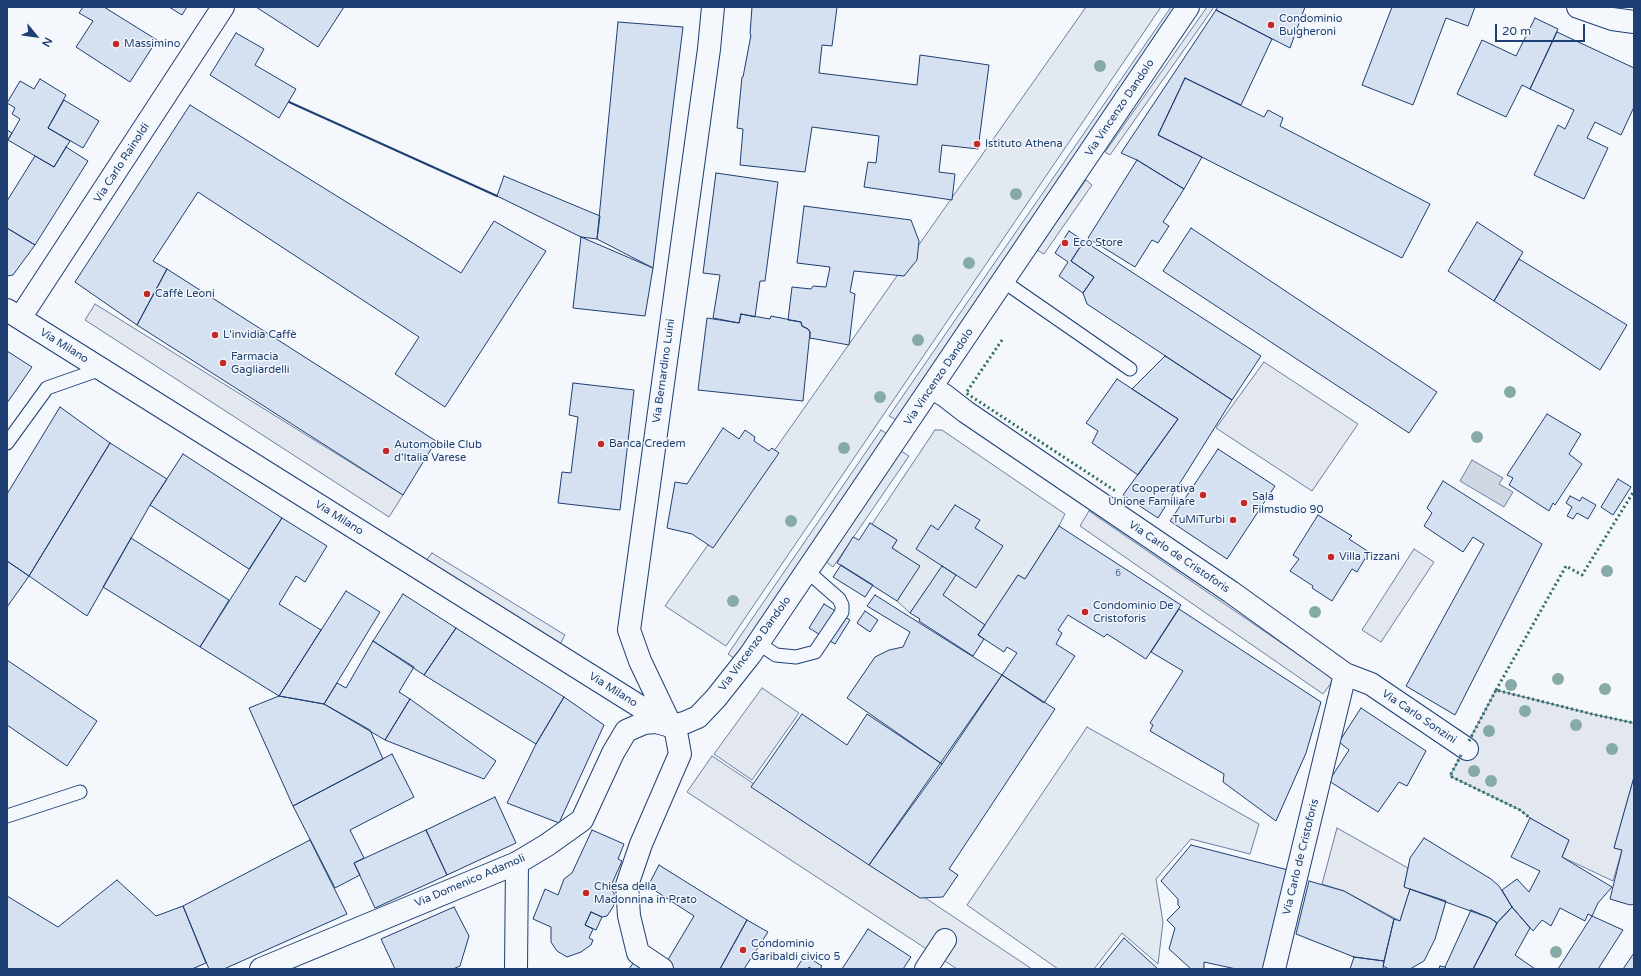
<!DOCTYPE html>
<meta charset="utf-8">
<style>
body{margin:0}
#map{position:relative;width:1641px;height:976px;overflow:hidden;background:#f4f7fb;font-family:"Varela Round",sans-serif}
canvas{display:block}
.frame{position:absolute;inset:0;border:8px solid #1d3f73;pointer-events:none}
.north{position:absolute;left:16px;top:16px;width:40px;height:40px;-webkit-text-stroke:3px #f4f7fb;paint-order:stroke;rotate:119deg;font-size:11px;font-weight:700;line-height:16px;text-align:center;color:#1d3f73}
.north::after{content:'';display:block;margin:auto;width:14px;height:18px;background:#1d3f73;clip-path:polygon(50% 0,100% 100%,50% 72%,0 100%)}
.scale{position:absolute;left:1495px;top:24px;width:90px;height:18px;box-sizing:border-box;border:2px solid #1d3f73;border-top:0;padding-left:5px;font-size:12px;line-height:14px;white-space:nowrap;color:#1d3f73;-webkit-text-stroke:3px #f4f7fb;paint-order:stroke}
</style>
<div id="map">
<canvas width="1641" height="976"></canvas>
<div class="frame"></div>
<div class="north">N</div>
<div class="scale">20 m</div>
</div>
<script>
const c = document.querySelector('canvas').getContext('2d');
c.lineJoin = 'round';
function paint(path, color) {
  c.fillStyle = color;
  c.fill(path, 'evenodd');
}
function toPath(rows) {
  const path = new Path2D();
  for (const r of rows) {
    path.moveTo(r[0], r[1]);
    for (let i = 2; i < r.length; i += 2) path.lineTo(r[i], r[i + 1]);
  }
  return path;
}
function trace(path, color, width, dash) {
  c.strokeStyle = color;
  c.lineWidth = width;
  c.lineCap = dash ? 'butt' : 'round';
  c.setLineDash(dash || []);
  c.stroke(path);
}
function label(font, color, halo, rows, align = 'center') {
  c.font = font + ' "Varela Round",sans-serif';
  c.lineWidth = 3;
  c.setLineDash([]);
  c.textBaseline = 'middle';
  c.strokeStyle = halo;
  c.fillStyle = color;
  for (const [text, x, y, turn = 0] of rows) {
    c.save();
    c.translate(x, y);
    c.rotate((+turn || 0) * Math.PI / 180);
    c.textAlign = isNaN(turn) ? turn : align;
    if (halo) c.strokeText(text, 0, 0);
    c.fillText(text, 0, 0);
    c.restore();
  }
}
const green = toPath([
 [1086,7,1161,7,726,646,665,606,1086,7],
 [935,430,942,430,1065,514,1059,526,1025,579,1018,575,985,625,928,587,910,613,897,601,919,566,892,548,897,540,872,524,935,430],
 [1087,727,1259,824,1250,854,1191,839,1156,879,1163,922,1158,964,1122,933,1094,969,1058,969,967,905,1087,727]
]);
paint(green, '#e3e9f0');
trace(green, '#687fa3', 1);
const parking = toPath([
 [1171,7,1182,7,898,421,889,416,1171,7],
 [1207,7,1214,7,1110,155,1105,152,1207,7],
 [1086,180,1092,185,1044,254,1037,250,1086,180],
 [95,304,403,495,389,517,85,320,95,304],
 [1264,362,1358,424,1312,491,1216,428,1264,362],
 [881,430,889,435,735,659,728,654,881,430],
 [901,451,909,456,833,567,825,561,901,451],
 [1089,511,1334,679,1323,694,1080,526,1089,511],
 [1414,549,1434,562,1381,642,1362,630,1414,549],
 [432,553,565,635,559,646,425,562,432,553],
 [762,688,799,713,752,780,714,754,762,688],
 [1496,690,1592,714,1634,723,1634,777,1614,848,1622,850,1613,881,1562,857,1569,840,1530,818,1520,810,1450,776,1496,690],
 [712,756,1032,969,957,969,687,792,712,756],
 [1337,828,1408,868,1404,886,1410,889,1400,921,1344,891,1322,884,1337,828]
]);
paint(parking, '#e3e8f0');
trace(parking, '#687fa3', 1);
const water = toPath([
 [1472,460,1503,478,1499,484,1513,492,1504,507,1460,481,1472,460]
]);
paint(water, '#cfd7e4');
trace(water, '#687fa3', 1);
const building = toPath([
 [83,7,104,7,157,40,130,82,76,47,93,21,79,13,83,7],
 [169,7,187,7,182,15,169,7],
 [256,7,344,7,318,47,256,7],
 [752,7,837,7,832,46,822,45,819,73,917,85,920,55,989,65,978,149,942,145,939,172,955,174,952,200,864,187,868,162,876,163,879,136,812,127,805,172,740,165,743,129,737,128,742,77,743,77,751,35,750,34,752,7],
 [1218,7,1305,7,1290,48,1216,10,1218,7],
 [1392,7,1475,7,1468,26,1446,18,1413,105,1362,85,1392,7],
 [1216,10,1272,39,1241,105,1185,78,1158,135,1202,157,1184,189,1137,160,1121,153,1216,10],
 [1535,18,1558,29,1530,89,1522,85,1506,117,1457,94,1482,40,1516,56,1535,18],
 [618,22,683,27,653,268,597,239,618,22],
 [1557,32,1634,68,1634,107,1621,135,1595,122,1587,138,1608,148,1584,199,1534,175,1558,125,1565,129,1574,110,1530,89,1557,32],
 [236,33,264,49,255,65,296,89,279,118,210,75,236,33],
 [1185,78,1264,117,1268,110,1283,118,1280,126,1430,204,1402,258,1158,135,1185,78],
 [40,79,66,95,48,128,70,141,54,167,8,140,20,119,12,114,15,108,7,103,20,81,34,89,40,79],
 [64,100,99,121,83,148,48,128,64,100],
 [190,105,461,273,494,221,546,251,445,407,395,374,419,337,198,192,153,261,167,269,137,325,75,282,190,105],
 [7,130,12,133,7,141,7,130],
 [66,147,88,161,35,245,7,228,7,201,35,156,54,167,66,147],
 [1137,160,1184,189,1163,222,1169,226,1158,243,1152,240,1135,267,1088,238,1137,160],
 [716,173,778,182,765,281,760,281,755,317,741,314,739,323,713,318,720,275,703,273,716,173],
 [504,176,600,216,597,239,581,237,497,196,504,176],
 [804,206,911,220,919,241,917,260,904,276,854,271,850,292,855,294,849,345,810,338,810,332,808,329,802,326,801,322,788,320,792,287,811,289,813,286,826,287,830,267,797,263,804,206],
 [1477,222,1523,252,1494,301,1448,271,1477,222],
 [7,228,35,245,13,275,7,276,7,228],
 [1191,228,1437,392,1409,433,1163,271,1191,228],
 [1069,231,1084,241,1071,261,1094,277,1083,293,1059,276,1068,262,1055,253,1069,231],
 [581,237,653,268,645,316,573,308,581,237],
 [1084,241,1261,356,1232,400,1087,304,1083,293,1094,277,1071,261,1084,241],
 [1519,259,1627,325,1600,370,1494,301,1519,259],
 [167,269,436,441,403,495,137,325,167,269],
 [741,314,770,319,771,316,801,322,802,326,808,329,810,332,803,401,698,390,707,318,739,323,741,314],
 [7,351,32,367,7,403,7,351],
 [1165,356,1232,400,1158,518,1123,495,1178,419,1132,389,1165,356],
 [1117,379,1178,419,1138,475,1092,443,1098,431,1086,423,1117,379],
 [573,383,634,390,620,510,558,503,562,472,571,473,578,417,569,415,573,383],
 [60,407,110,443,29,576,7,561,7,494,60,407],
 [1547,414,1581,434,1569,454,1582,464,1555,505,1553,503,1549,511,1509,485,1513,478,1507,475,1547,414],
 [723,428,739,439,745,430,755,437,754,441,769,451,772,448,779,453,713,548,692,534,667,528,675,482,687,484,723,428],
 [110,443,167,479,150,505,87,616,29,576,110,443],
 [1218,449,1275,486,1227,559,1170,521,1218,449],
 [183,454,282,518,249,569,150,505,183,454],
 [1618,479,1631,487,1613,515,1601,507,1618,479],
 [1443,481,1542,544,1455,715,1406,686,1484,544,1473,537,1463,552,1424,526,1432,513,1427,508,1443,481],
 [1570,496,1580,501,1582,497,1596,505,1588,519,1577,513,1573,519,1567,516,1572,507,1566,503,1570,496],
 [955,505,980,520,975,528,1003,546,976,588,916,549,931,525,938,530,955,505],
 [1318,515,1352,536,1349,539,1369,552,1357,572,1352,569,1332,601,1312,588,1313,586,1290,571,1299,559,1293,555,1318,515],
 [282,518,327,546,305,582,296,576,279,604,321,630,279,696,200,647,282,518],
 [870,523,897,540,892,548,920,566,897,601,837,563,853,537,859,540,870,523],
 [1059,526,1181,605,1146,659,1107,634,1104,637,1068,615,1058,630,1062,633,1056,644,1075,656,1044,703,1002,675,1017,653,1007,647,1004,652,978,635,1018,575,1025,579,1059,526],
 [131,538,229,600,200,647,103,587,131,538],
 [7,561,29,576,7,607,7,561],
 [841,565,873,585,865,597,833,577,841,565],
 [942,566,956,575,943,595,985,625,978,635,984,639,973,656,919,621,920,619,910,613,942,566],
 [346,591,380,612,324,704,279,696,346,591],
 [403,594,456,628,424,675,373,641,403,594],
 [875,595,1002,675,942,764,847,698,875,657,889,650,903,647,910,632,867,606,875,595],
 [824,604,850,620,835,644,809,628,824,604],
 [1179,609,1321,702,1306,753,1276,821,1223,782,1224,774,1150,731,1153,725,1150,723,1183,671,1151,652,1179,609],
 [865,611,878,620,870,632,857,623,865,611],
 [456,628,564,697,536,744,424,675,456,628],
 [373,641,414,667,399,692,410,699,385,740,324,704,337,683,346,688,373,641],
 [7,660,97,721,67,766,7,725,7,660],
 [1002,675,1055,709,949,869,958,875,943,897,920,898,869,865,1002,675],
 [279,696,324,704,370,730,383,759,293,806,249,708,279,696],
 [564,697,604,725,559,823,507,803,536,744,564,697],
 [410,699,496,761,484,779,385,740,410,699],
 [1361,708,1426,751,1407,786,1399,782,1378,812,1329,781,1349,750,1339,742,1361,708],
 [802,714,847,745,867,714,942,764,869,865,751,787,802,714],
 [392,754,414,797,350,830,364,858,354,863,360,875,335,888,293,806,392,754],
 [1634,777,1634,904,1630,905,1610,899,1622,850,1614,848,1634,777],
 [495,797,516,843,447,875,426,830,495,797],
 [1530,818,1569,840,1562,857,1612,887,1598,903,1592,916,1588,914,1585,921,1560,908,1551,926,1542,920,1533,931,1512,907,1502,890,1517,879,1529,892,1540,871,1511,857,1530,818],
 [426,830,447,875,375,908,354,863,426,830],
 [592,830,624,844,618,859,622,861,610,888,614,893,615,901,613,907,607,916,602,917,591,912,585,925,593,929,589,938,593,940,591,945,581,952,567,957,557,951,551,942,551,927,533,919,545,889,558,895,564,879,572,873,592,830],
 [1424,838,1491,879,1499,886,1512,907,1497,923,1490,918,1404,887,1410,858,1424,838],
 [310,840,347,914,224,969,209,969,183,906,310,840],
 [1191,845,1288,870,1267,969,1236,969,1204,962,1204,969,1191,969,1169,949,1175,928,1167,920,1180,907,1178,905,1178,899,1161,881,1191,845],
 [659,865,747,920,720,969,674,969,666,963,694,916,648,886,659,865],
 [117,880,156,916,183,906,206,963,192,969,7,969,7,896,58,927,117,880],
 [1309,881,1344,891,1394,919,1384,961,1354,957,1296,934,1309,881],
 [1410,889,1446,901,1435,939,1424,961,1410,969,1389,969,1383,966,1394,919,1400,921,1410,889],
 [454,907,469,936,460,966,453,969,395,969,381,939,454,907],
 [1512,907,1530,928,1515,955,1535,969,1473,969,1497,923,1512,907],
 [1471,910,1490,918,1497,923,1473,969,1447,969,1445,967,1471,910],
 [591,912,602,917,596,930,585,925,591,912],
 [1592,916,1623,930,1598,969,1558,969,1592,916],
 [747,920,768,932,744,969,720,969,747,920],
 [868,929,911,957,903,969,842,969,868,929],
 [1124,938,1158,969,1099,969,1124,938],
 [1634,953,1634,969,1623,969,1634,953],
 [805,955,822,966,820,969,812,969,809,967,808,969,796,969,805,955],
 [1354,957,1384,961,1383,969,1350,969,1354,957],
 [634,962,643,969,629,969,634,962],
 [1440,966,1445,967,1447,969,1439,969,1440,966]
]);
paint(building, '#d5e0f0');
trace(building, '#1d3f73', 1);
const service = toPath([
 [1003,281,1130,369],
 [7,443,47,388,101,369],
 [758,643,776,655,796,657,815,652,842,612,842,605,839,599,807,571],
 [7,816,80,792]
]);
const minor = toPath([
 [1578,7,1612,19,1634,22],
 [7,310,671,726],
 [20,318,223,7],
 [931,388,944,395,966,412,1231,592,1345,674,1371,684,1467,749],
 [516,969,517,863],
 [662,969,638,953,629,916,627,885,641,844,680,754,676,732,671,726,640,661,629,630,709,49,713,7],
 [926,969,945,940],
 [1274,969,1345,674]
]);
const tertiary = toPath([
 [261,969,517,863,547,845,582,820,613,753,626,731,644,723,656,722,671,726,684,723,698,717,716,698,750,655,1188,7]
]);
trace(service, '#1d3f73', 15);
trace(minor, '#1d3f73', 24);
trace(tertiary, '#1d3f73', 24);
trace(service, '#f4f7fb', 13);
trace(minor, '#f4f7fb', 22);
trace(tertiary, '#f4f7fb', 22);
trace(toPath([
 [1002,340,966,393,1117,492],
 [1496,690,1566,566,1582,575,1634,491],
 [1469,741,1496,690,1592,714,1634,723],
 [1461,755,1450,776,1520,810,1530,818]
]), '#2c6c60', 3, [2, 3]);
trace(toPath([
 [289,102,497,196]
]), '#1d3f73', 2);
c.fillStyle = '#86aba6';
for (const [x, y] of [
 [1100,66],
 [1016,194],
 [969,263],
 [918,340],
 [1510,392],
 [880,397],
 [1477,437],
 [844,448],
 [791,521],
 [1607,571],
 [733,601],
 [1315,612],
 [1558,679],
 [1511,685],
 [1605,689],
 [1525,711],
 [1576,725],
 [1489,731],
 [1612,749],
 [1474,771],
 [1491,781],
 [1556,952]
]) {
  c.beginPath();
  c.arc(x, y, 6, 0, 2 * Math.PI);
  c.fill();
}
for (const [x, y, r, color] of [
 [1271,25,4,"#c62828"],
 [116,44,4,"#c62828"],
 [977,144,4,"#c62828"],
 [1065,243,4,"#c62828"],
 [147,294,4,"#c62828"],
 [215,335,4,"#c62828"],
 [223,363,4,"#c62828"],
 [601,444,4,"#c62828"],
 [386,451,4,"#c62828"],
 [1203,495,4,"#c62828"],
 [1244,503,4,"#c62828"],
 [1233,520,4,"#c62828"],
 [1331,557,4,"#c62828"],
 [1085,612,4,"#c62828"],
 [586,893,4,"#c62828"],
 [743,950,4,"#c62828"]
]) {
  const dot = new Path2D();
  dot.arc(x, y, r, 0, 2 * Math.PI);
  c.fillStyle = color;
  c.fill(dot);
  trace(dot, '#f4f7fb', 1.5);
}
label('9px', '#4b6792', null, [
 ["6",1118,574]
]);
label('11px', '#1d3f73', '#f4f7fb', [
 ["Condominio",1279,19],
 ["Bulgheroni",1279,32],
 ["Massimino",124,44],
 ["Istituto Athena",985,144],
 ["Eco Store",1073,243],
 ["Caffè Leoni",155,294],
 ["L'invidia Caffè",223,335],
 ["Farmacia",231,357],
 ["Gagliardelli",231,370],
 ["Banca Credem",609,444],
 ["Automobile Club",394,445],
 ["d'Italia Varese",394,458],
 ["Cooperativa",1195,489,"right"],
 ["Unione Familiare",1195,502,"right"],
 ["Sala",1252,497],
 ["Filmstudio 90",1252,510],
 ["TuMiTurbi",1225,520,"right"],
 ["Villa Tizzani",1339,557],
 ["Condominio De",1093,606],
 ["Cristoforis",1093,619],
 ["Chiesa della",594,887],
 ["Madonnina in Prato",594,900],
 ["Condominio",751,944],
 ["Garibaldi civico 5",751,957]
], 'left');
label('11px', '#1d3f73', '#f4f7fb', [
 ["Via Vincenzo Dandolo",1120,108,-56],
 ["Via Carlo Rainoldi",122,163,-57],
 ["Via Milano",64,346,32],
 ["Via Bernardino Luini",664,371,-82],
 ["Via Vincenzo Dandolo",939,377,-56],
 ["Via Milano",339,518,32],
 ["Via Carlo de Cristoforis",1179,557,34],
 ["Via Vincenzo Dandolo",755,644,-54],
 ["Via Milano",613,690,32],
 ["Via Carlo Sonzini",1419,717,34],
 ["Via Carlo de Cristoforis",1301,857,-76],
 ["Via Domenico Adamoli",470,881,-23]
]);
</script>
